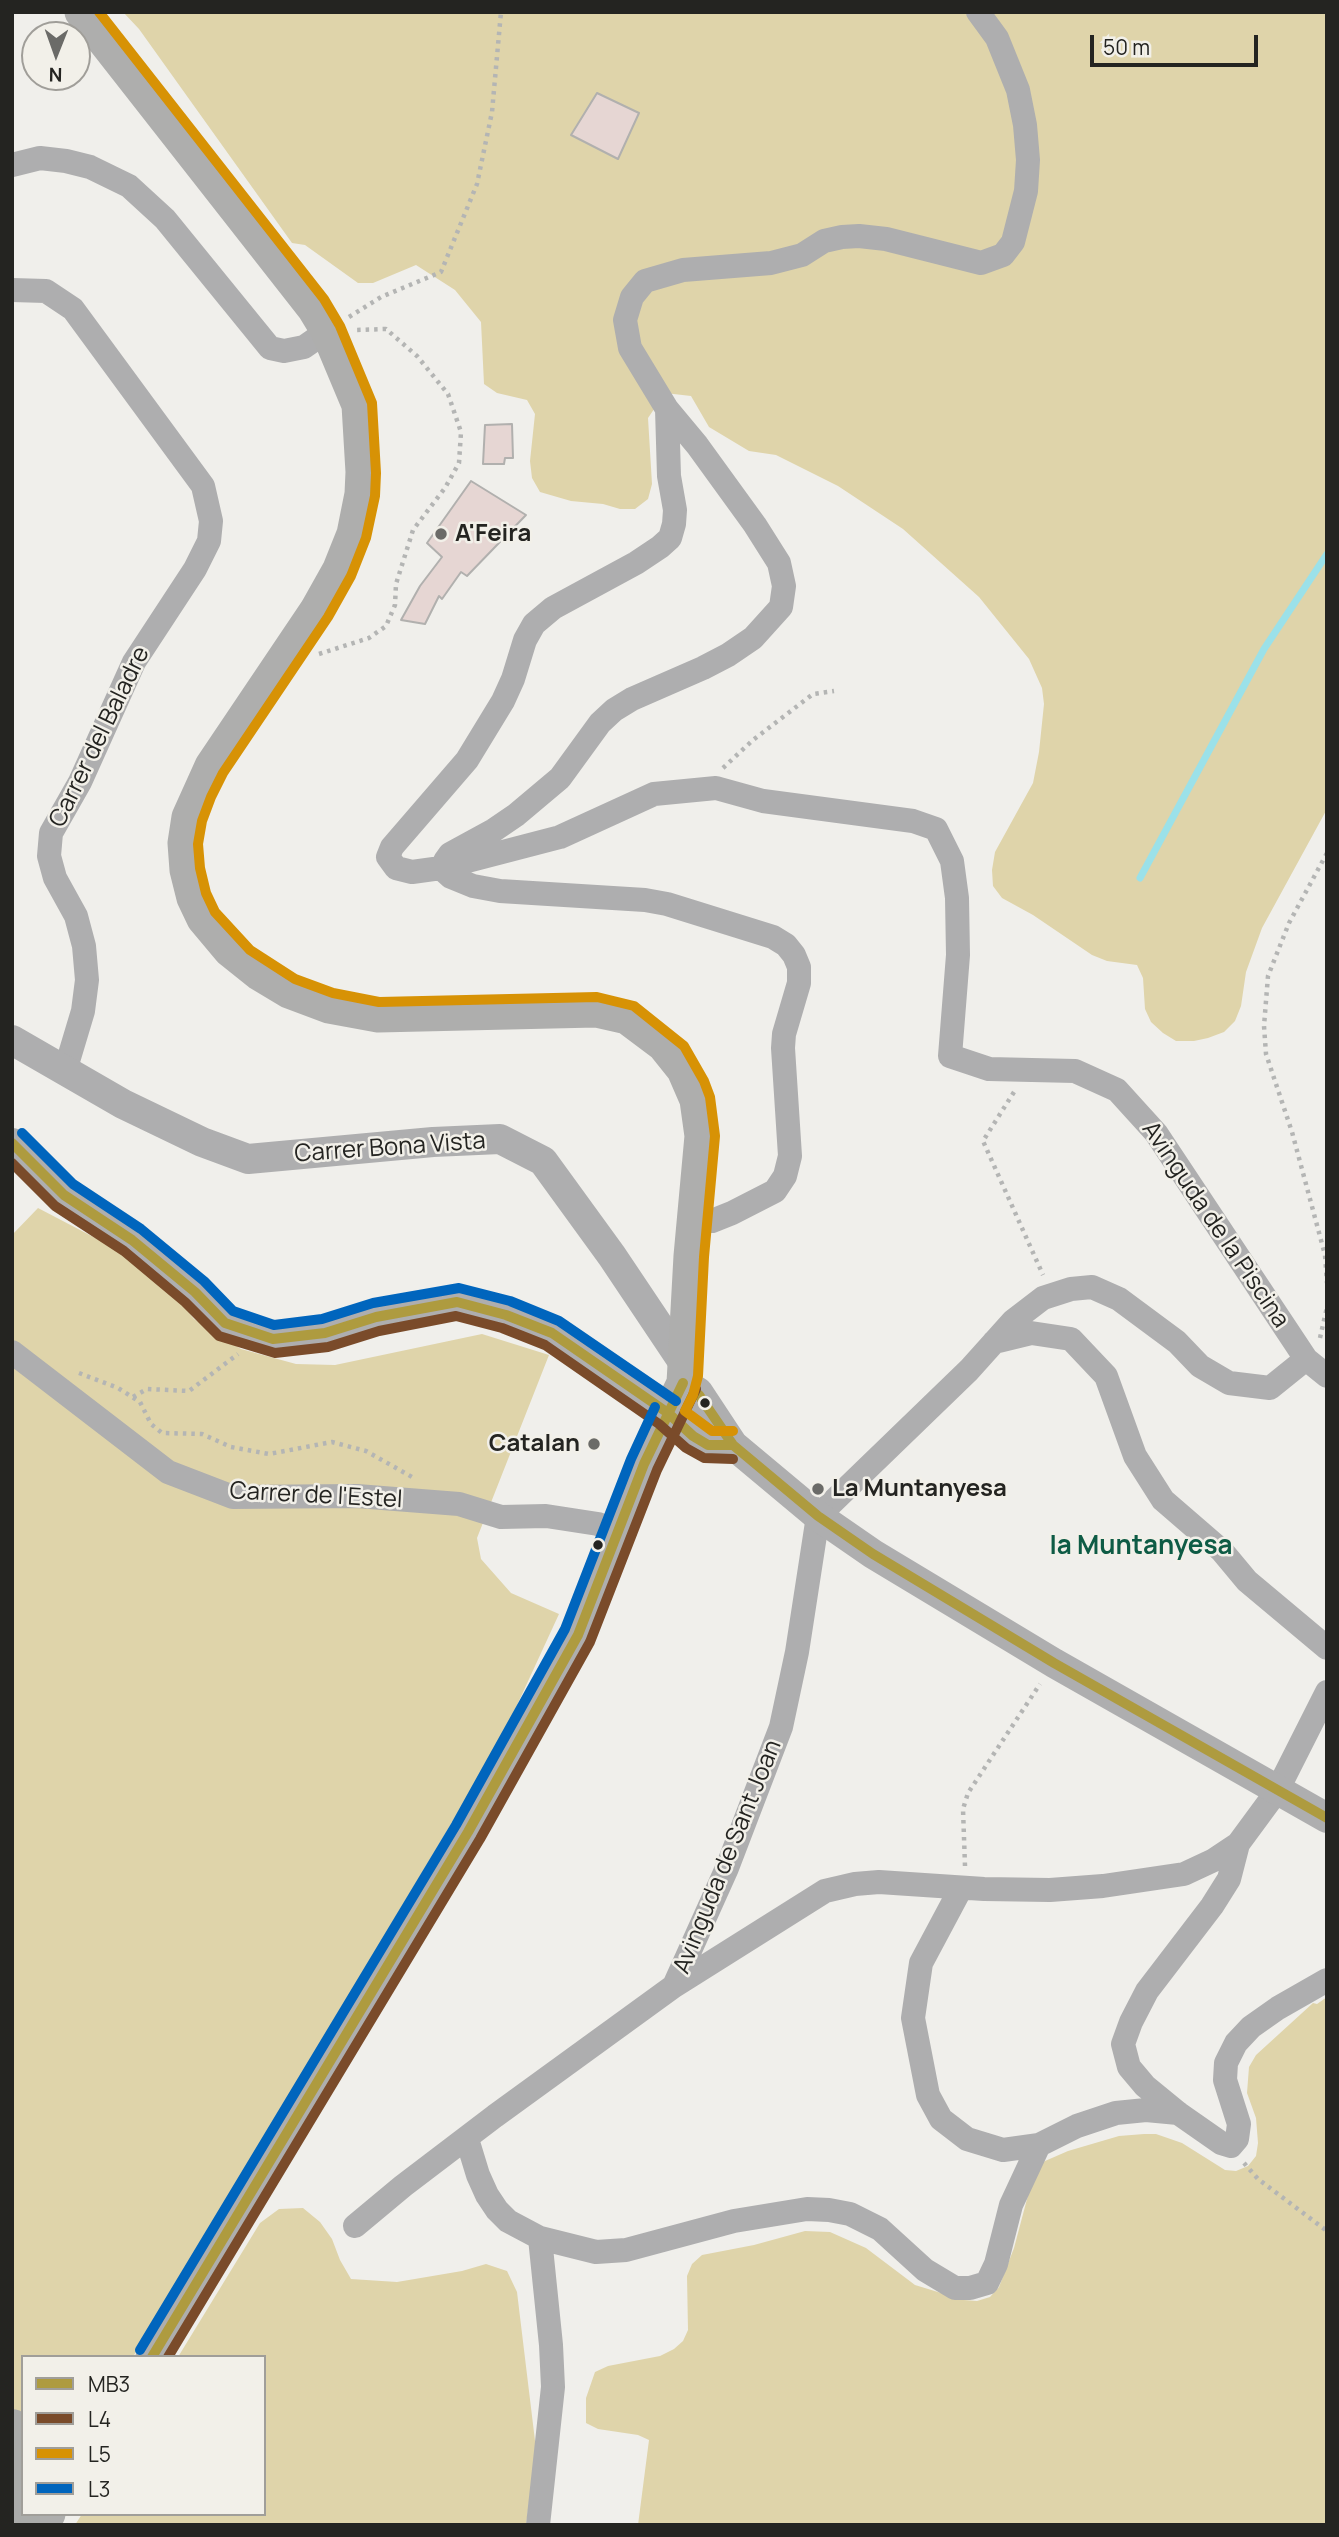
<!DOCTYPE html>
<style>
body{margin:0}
#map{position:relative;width:1339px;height:2537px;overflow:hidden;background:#f0efeb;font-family:Manrope,sans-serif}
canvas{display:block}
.frame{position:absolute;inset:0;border:14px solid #242421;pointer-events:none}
.legend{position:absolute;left:21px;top:2355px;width:245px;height:161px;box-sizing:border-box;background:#f2f0e9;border:2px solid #a09e99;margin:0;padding:9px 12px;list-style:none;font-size:21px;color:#242421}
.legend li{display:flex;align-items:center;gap:14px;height:35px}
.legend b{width:35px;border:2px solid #a09e99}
.north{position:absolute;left:21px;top:21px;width:70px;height:70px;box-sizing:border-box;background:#f2f0e9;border:2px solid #a09e99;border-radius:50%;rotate:181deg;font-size:19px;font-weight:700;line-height:28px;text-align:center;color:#242421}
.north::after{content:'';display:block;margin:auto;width:24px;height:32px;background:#6b6b68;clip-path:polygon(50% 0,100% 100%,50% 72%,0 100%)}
.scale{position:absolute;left:1090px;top:35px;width:168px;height:32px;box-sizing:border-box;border:4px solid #242421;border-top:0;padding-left:9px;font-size:21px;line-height:24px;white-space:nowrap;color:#242421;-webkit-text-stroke:5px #f2f0e9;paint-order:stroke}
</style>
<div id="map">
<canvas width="1339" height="2537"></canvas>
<div class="frame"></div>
<ul class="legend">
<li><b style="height:9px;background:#ae9b3f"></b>MB3</li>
<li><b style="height:9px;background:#7a4b2a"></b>L4</li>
<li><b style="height:9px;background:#d79205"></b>L5</li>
<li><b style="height:9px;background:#0065bd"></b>L3</li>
</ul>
<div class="north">N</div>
<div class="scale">50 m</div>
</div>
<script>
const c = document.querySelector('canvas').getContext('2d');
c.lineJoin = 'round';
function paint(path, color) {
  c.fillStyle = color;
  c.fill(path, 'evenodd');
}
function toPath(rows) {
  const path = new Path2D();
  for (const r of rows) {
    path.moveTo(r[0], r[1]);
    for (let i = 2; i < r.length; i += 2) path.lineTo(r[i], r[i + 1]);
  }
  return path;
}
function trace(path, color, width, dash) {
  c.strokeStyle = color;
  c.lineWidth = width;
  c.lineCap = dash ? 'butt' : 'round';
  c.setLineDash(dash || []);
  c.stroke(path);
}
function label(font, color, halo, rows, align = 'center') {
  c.font = font + ' Manrope,sans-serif';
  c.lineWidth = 5;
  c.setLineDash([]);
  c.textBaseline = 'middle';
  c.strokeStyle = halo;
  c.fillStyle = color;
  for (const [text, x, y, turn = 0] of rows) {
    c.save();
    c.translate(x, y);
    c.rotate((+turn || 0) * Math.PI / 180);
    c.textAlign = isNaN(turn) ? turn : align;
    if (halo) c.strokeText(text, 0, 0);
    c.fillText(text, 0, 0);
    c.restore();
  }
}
paint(toPath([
 [123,12,1327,12,1327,809,1262,928,1246,972,1241,1006,1235,1021,1224,1032,1208,1038,1194,1041,1176,1041,1163,1033,1151,1022,1145,1009,1143,978,1137,965,1107,961,1092,955,1033,915,1002,898,993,886,992,870,995,852,1033,783,1039,752,1044,704,1042,688,1029,659,979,597,903,529,838,486,776,455,749,451,709,427,691,396,665,393,648,418,652,484,648,499,635,509,620,509,603,504,571,501,540,492,532,478,530,461,535,414,527,400,497,393,484,384,481,322,455,290,416,265,373,283,358,283,305,245,292,243,139,29],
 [38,1208,124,1253,163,1280,194,1319,241,1349,296,1364,335,1365,482,1334,549,1355,477,1538,481,1559,511,1593,559,1614,500,1742,133,2357,23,2357,23,2514,12,2524,12,1235],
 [1327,1997,1327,2525,638,2525,649,2440,638,2435,598,2429,586,2423,586,2398,595,2372,608,2366,660,2356,674,2349,683,2341,688,2330,687,2276,692,2264,702,2255,754,2245,805,2231,830,2232,866,2248,915,2285,964,2300,977,2301,990,2297,999,2287,1014,2248,1035,2169,1045,2161,1068,2151,1119,2136,1144,2134,1156,2134,1182,2143,1225,2170,1236,2171,1248,2166,1256,2156,1258,2143,1256,2118,1247,2093,1249,2067,1256,2055,1313,2003,1317,2004],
 [303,2208,320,2222,332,2239,340,2260,351,2279,397,2282,462,2271,486,2264,507,2271,517,2292,536,2449,526,2525,75,2525,82,2514,264,2514,264,2357,178,2357,260,2223,279,2209]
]), '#dfd4aa');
trace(toPath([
 [1140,878,1264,649,1327,554]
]), '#9be1e9', 7);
const building = toPath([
 [597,93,639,113,618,159,571,135,597,93],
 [512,424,513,458,505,458,504,464,483,464,485,425,512,424],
 [471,481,526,515,467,576,461,572,442,599,439,596,425,624,401,620,420,586,442,557,427,543,471,481]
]);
paint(building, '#e6d6d3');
trace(building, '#b1b0ae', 2);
trace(toPath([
 [349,317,381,297,441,272,477,184,492,112,501,12],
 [319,654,369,638,386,626,395,605,396,584,413,530,445,488,459,463,461,432,448,394,417,356,386,329,356,330],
 [723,768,753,740,813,694,834,691],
 [1327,853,1289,923,1268,976,1264,1026,1266,1054,1292,1132,1325,1255,1327,1283],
 [1014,1092,983,1141,1043,1275],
 [1320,1338,1327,1307],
 [79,1373,118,1388,140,1402,151,1424,162,1433,202,1434,231,1447,269,1454,332,1442,366,1451,412,1477],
 [133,1397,147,1389,189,1391,238,1354],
 [965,1866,963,1809,968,1793,1040,1684],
 [1244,2163,1258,2179,1327,2231]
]), '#b4b5b4', 4.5, [3.5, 5]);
trace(toPath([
 [12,165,40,158,66,161,90,167,129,186,165,219,270,348,284,351,304,347,327,331],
 [12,290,46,291,73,309,203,486,211,521,209,541,195,569,134,662,80,782,51,833,49,856,55,878,76,916,84,946,87,980,83,1011,65,1071],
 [667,409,669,476,675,510,674,524,670,538,660,547,636,563,553,608,534,624,525,640,513,679,503,701,467,760,392,847,388,857,396,868,412,872,441,868,560,837,654,794,716,788,763,801,913,821,936,829,952,861,957,898,958,955,950,1056,989,1069,1075,1071,1117,1090,1156,1133,1306,1359,1327,1376],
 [445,861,450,854,494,830,516,815,560,778,600,723,614,710,632,699,703,668,728,655,753,638,781,607,784,586,779,563,755,525,697,445,667,409,630,348,625,320,632,297,645,281,683,270,771,263,802,255,824,241,842,237,859,236,886,239,981,263,1003,255,1013,242,1026,191,1028,160,1025,125,1018,90,997,38,978,12],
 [441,868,451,877,473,886,500,891,645,900,667,904,773,937,786,945,794,955,799,967,799,983,784,1034,783,1048,790,1156,785,1176,775,1191,732,1213,712,1221,695,1220],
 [994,1342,1031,1333,1071,1339,1106,1376,1135,1456,1163,1500,1222,1551,1247,1581,1327,1648],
 [12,1352,168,1472,233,1497,357,1496,459,1504,501,1517,546,1516,598,1524,618,1533],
 [1327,1692,1277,1791,1238,1844,1229,1879,1212,1906,1147,1991,1131,2022,1123,2044,1129,2067,1145,2086,1178,2113,1221,2143,1231,2146,1237,2139,1239,2124,1225,2080,1226,2063,1236,2043,1251,2027,1278,2008,1327,1980],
 [961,1888,921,1963,913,2018,928,2095,941,2119,967,2139,1003,2150,1039,2145,1077,2126,1116,2113,1146,2110,1178,2113],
 [674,1986,727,1868,781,1727,797,1652,818,1516,969,1370,1013,1321,1043,1298,1071,1289,1092,1287,1119,1299,1177,1342,1200,1366,1229,1383,1270,1388,1306,1359],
 [467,2139,478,2175,487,2195,497,2210,508,2221,540,2238,596,2252,626,2250,734,2221,807,2209,829,2210,850,2214,880,2229,925,2270,955,2288,970,2288,987,2283,996,2264,1011,2205,1039,2145],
 [355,2226,403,2186,495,2116,674,1986,825,1891,855,1884,879,1882,984,1889,1050,1890,1103,1886,1184,1874,1214,1860,1238,1844],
 [538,2525,553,2387,551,2345,540,2238]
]), '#aeaeaf', 24);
trace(toPath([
 [12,1040,123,1104,202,1142,248,1159,433,1142,500,1139,543,1161,612,1256,685,1365],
 [12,1143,64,1195,132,1240,195,1292,225,1323,273,1339,325,1333,376,1317,457,1302,506,1315,552,1333,668,1413,693,1436,708,1445,733,1445],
 [683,1383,698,1392,733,1445,818,1516,873,1554,1054,1663,1327,1818]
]), '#aeaeaf', 30);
trace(toPath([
 [81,12,313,308,327,331,358,405,362,472,361,494,353,534,339,569,316,610,211,766,188,817,184,843,186,870,193,898,203,919,229,950,259,974,289,992,329,1007,378,1016,596,1011,627,1018,663,1045,683,1070,696,1100,701,1136,690,1256,683,1383,644,1464,578,1635,468,1832,152,2357],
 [40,2525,49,2514]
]), '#aeaead', 33);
trace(toPath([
 [12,2428,19,2465,21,2525]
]), '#abacaa', 38);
trace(toPath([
 [12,1143,64,1195,132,1240,195,1292,225,1323,273,1339,325,1333,376,1317,457,1302,506,1315,552,1333,668,1413,693,1436,708,1445,733,1445],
 [699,1395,733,1445,818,1516,873,1554,1054,1663,1327,1818],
 [152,2357,468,1832,578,1635,644,1464,683,1383]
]), '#ae9b3f', 10);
trace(toPath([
 [12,1163,55,1206,124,1251,185,1302,219,1336,275,1353,328,1347,379,1331,456,1316,502,1328,545,1345,659,1424,686,1448,704,1458,733,1459],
 [168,2357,480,1839,590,1642,657,1470,696,1389]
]), '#7a4b2a', 10);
trace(toPath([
 [99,12,324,299,340,326,372,403,376,473,375,496,366,538,351,576,328,617,223,773,211,797,202,821,198,844,200,868,206,893,215,912,250,950,295,979,333,993,379,1002,597,997,634,1006,684,1046,704,1081,710,1097,715,1136,704,1257,698,1376,693,1395,685,1411,712,1431,733,1431]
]), '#d79205', 10);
trace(toPath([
 [22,1133,73,1184,141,1229,204,1281,233,1311,274,1325,322,1319,373,1303,459,1288,510,1301,559,1321,676,1401],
 [140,2350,456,1825,565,1629,631,1459,655,1407]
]), '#0065bd', 10);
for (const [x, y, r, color] of [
 [441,534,7,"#6b6b68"],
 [705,1403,6,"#242421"],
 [594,1444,7,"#6b6b68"],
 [818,1489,7,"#6b6b68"],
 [598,1545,6,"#242421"]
]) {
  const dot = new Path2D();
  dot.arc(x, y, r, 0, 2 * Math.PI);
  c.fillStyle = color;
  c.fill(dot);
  trace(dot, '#f2f0e9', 2.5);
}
label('bold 24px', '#242421', '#f2f0e9', [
 ["A'Feira",455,534],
 ["Catalan",580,1444,"right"],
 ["La Muntanyesa",832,1489]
], 'left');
label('24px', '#242421', '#f2f0e9', [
 ["Carrer del Baladre",100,737,-64],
 ["Carrer Bona Vista",390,1148,-4],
 ["Avinguda de la Piscina",1215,1225,56],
 ["Carrer de l'Estel",316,1496,3],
 ["Avinguda de Sant Joan",728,1857,-68]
]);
label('bold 26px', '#0e5b45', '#f2f0e9', [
 ["la Muntanyesa",1141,1547]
]);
</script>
